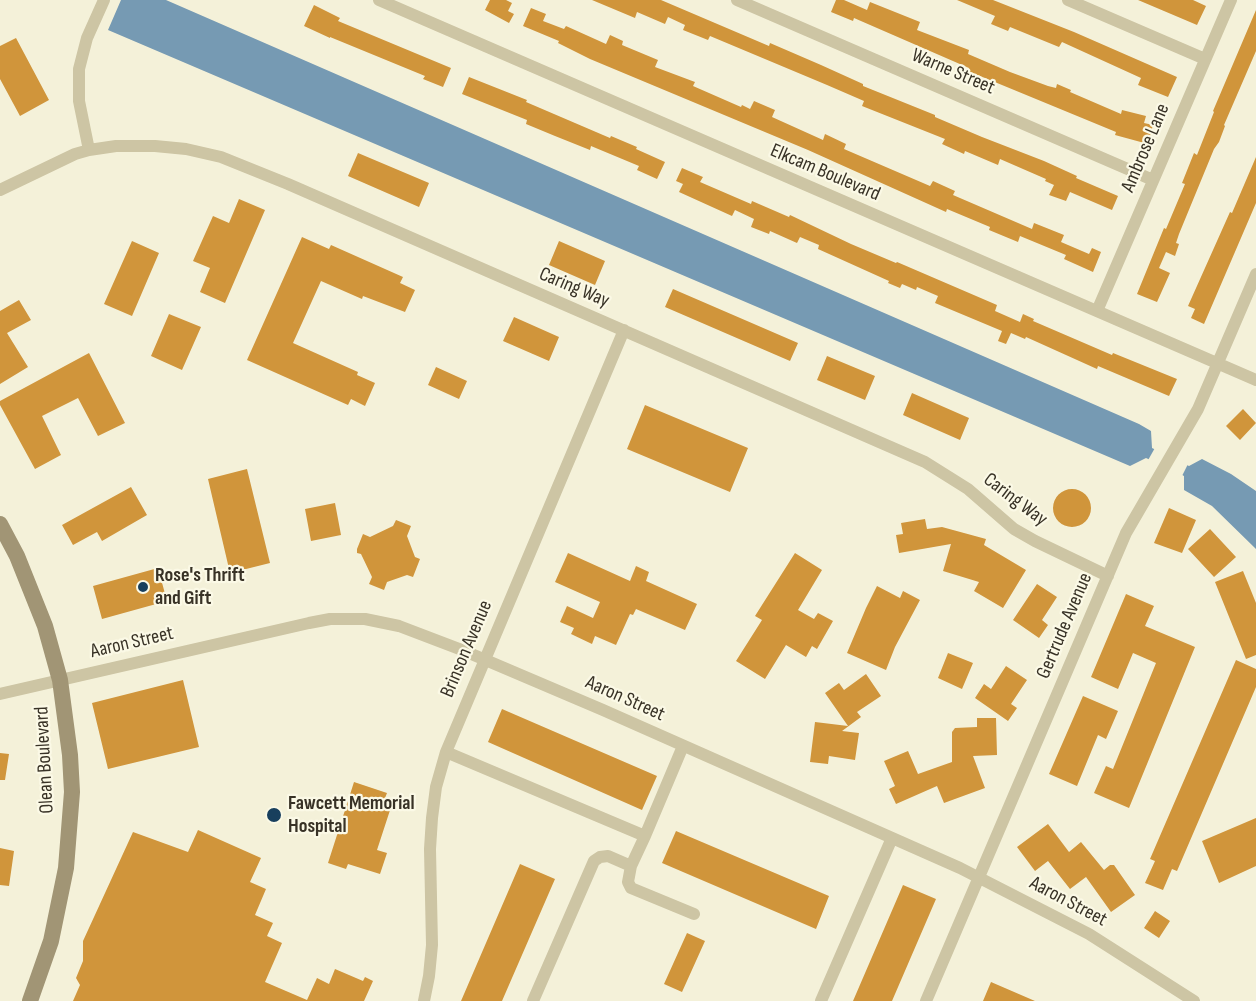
<!DOCTYPE html>
<style>
body{margin:0}
canvas{display:block;background:#f4f1d9}
</style>
<canvas width="1256" height="1001"></canvas>
<script>
const c = document.querySelector('canvas').getContext('2d');
c.lineJoin = 'round';
function paint(path, color) {
  c.fillStyle = color;
  c.fill(path, 'evenodd');
}
function toPath(rows) {
  const path = new Path2D();
  for (const r of rows) {
    if (r.length === 3) {
      path.moveTo(r[0] + r[2], r[1]);
      path.arc(r[0], r[1], r[2], 0, 2 * Math.PI);
      continue;
    }
    path.moveTo(r[0], r[1]);
    for (let i = 2; i < r.length; i += 2) path.lineTo(r[i], r[i + 1]);
  }
  return path;
}
function trace(path, color, width, dash) {
  c.strokeStyle = color;
  c.lineWidth = width;
  c.lineCap = dash ? 'butt' : 'round';
  c.setLineDash(dash || []);
  c.stroke(path);
}
function label(font, color, halo, rows, align = 'center') {
  c.font = font + ' "Sofia Sans Condensed",sans-serif';
  c.lineWidth = 4.5;
  c.setLineDash([]);
  c.textBaseline = 'middle';
  c.strokeStyle = halo;
  c.fillStyle = color;
  for (const [text, x, y, turn = 0] of rows) {
    c.save();
    c.translate(x, y);
    c.rotate((+turn || 0) * Math.PI / 180);
    c.textAlign = isNaN(turn) ? turn : align;
    if (halo) c.strokeText(text, 0, 0);
    c.fillText(text, 0, 0);
    c.restore();
  }
}
paint(toPath([
 [121,0,166,0,1139,424,1151,431,1152,448,1189,466,1202,459,1231,474,1256,491,1256,549,1212,506,1184,490,1184,476,1175,471,1146,458,1130,466,108,30]
]), '#769ab3');
paint(toPath([
 [1156,446,1189,462,1181,478,1147,462]
]), '#f4f1d9');
paint(toPath([
 [490,0,506,0,512,3,508,11,514,14,509,23,485,10],
 [592,0,661,0,769,46,770,43,821,65,863,84,863,86,935,115,935,117,982,137,1044,161,1077,176,1076,178,1118,196,1112,210,1070,192,1066,201,1049,195,1054,185,1045,181,1046,179,1000,159,998,165,965,151,964,154,942,144,945,139,862,106,864,101,827,85,710,36,708,40,683,30,685,25,668,17,665,24,637,12,635,18],
 [836,0,844,0,867,10,870,2,920,22,917,30,969,50,968,54,1010,72,1048,86,1056,88,1057,84,1071,90,1070,92,1121,114,1122,110,1146,116,1144,123,1153,125,1148,144,1115,135,1116,132,968,71,969,68,854,18,853,21,831,12],
 [957,0,993,0,1074,32,1177,77,1168,97,1138,85,1141,78,1062,42,1059,47,1010,27,1008,31,991,24,995,16],
 [1138,0,1193,0,1206,6,1197,25],
 [314,5,340,18,338,21,451,68,443,87,423,79,425,76,330,37,330,38,304,26],
 [531,8,546,14,543,21,564,29,566,26,606,44,610,35,623,41,622,45,658,60,655,67,695,82,693,86,741,107,742,105,750,109,754,101,775,110,772,117,823,140,825,134,846,144,844,149,930,186,933,181,955,191,953,195,1032,229,1034,223,1064,235,1061,242,1089,254,1092,248,1101,252,1093,272,1064,259,1066,255,1020,236,1018,242,989,230,990,227,947,209,946,212,808,150,590,59,558,43,559,41,523,26],
 [1256,10,1256,51,1224,125,1225,126,1219,142,1214,149,1179,234,1176,243,1179,244,1175,256,1166,252,1159,268,1170,273,1157,302,1137,294,1164,228,1166,229,1185,184,1182,183,1194,153,1197,155,1214,112,1213,111],
 [16,38,49,100,20,116,0,79,0,46],
 [469,77,527,100,526,102,610,138,611,136,637,147,636,149,665,162,657,179,637,170,639,166,591,146,590,150,555,136,526,124,527,120,462,94],
 [358,153,429,183,419,207,348,176],
 [1256,157,1256,203,1204,324,1191,318,1195,309,1188,306,1230,212,1232,213],
 [682,168,703,177,700,182,751,204,752,201,789,217,790,215,851,244,896,263,897,262,997,305,995,311,1020,322,1023,314,1034,319,1033,321,1112,355,1113,353,1177,379,1169,396,1098,366,1097,369,1026,337,1025,339,1011,333,1006,344,998,341,1002,331,935,303,938,296,917,287,916,290,902,284,900,288,888,283,889,281,818,249,819,245,800,237,797,243,770,231,769,234,751,227,754,219,735,210,732,216,679,192,683,184,676,181],
 [239,199,265,210,225,303,200,292,210,268,193,261,213,216,229,223],
 [302,237,329,249,331,245,403,277,400,283,415,290,405,312,363,296,362,299,321,281,293,343,358,372,357,375,375,383,365,406,351,399,348,405,247,360],
 [132,241,159,253,132,316,104,304],
 [559,241,605,261,595,285,549,265],
 [673,289,798,343,790,361,665,307],
 [19,300,31,320,7,333,28,367,0,384,0,311],
 [169,314,201,327,182,370,151,356],
 [514,317,559,337,549,361,503,341],
 [89,353,125,423,98,436,78,398,42,416,61,455,35,469,0,405,0,401],
 [827,356,875,376,865,400,817,380],
 [436,367,467,381,459,399,428,385],
 [912,393,969,418,960,440,903,415],
 [645,405,748,448,730,492,627,449],
 [1243,409,1256,423,1240,440,1226,426],
 [247,469,270,563,230,573,208,479],
 [131,487,147,515,102,541,97,532,73,545,62,525],
 [1072,508,19],
 [335,503,341,535,311,541,305,509],
 [1169,508,1196,520,1182,553,1154,543],
 [925,519,927,529,942,527,986,539,984,545,1026,570,1003,608,974,591,979,582,943,571,951,544,899,553,896,535,903,534,901,523],
 [396,520,411,526,407,536,415,557,420,559,413,577,407,575,387,582,384,590,369,584,372,577,361,554,357,553,357,549,363,534,370,537,393,526],
 [1210,529,1236,557,1214,577,1188,549],
 [568,553,630,581,636,566,649,572,646,581,697,604,685,630,636,609,633,615,630,614,616,645,595,636,592,644,571,634,574,628,560,622,567,606,593,618,600,602,555,582],
 [795,553,822,570,798,610,814,619,818,613,833,621,817,649,812,646,806,657,786,645,765,679,736,661,762,620,755,616],
 [158,568,167,601,102,619,93,586],
 [1243,571,1256,603,1256,655,1246,659,1215,582],
 [1037,584,1057,597,1042,620,1048,625,1039,638,1013,620],
 [877,586,900,598,903,591,920,600,895,647,886,670,847,653,866,608],
 [1126,594,1154,606,1145,626,1195,647,1129,808,1094,793,1106,766,1113,769,1156,663,1133,653,1118,689,1091,677],
 [948,653,973,663,962,689,938,678],
 [1236,660,1256,669,1256,687,1177,871,1172,869,1163,890,1145,883,1155,861,1150,859],
 [1006,666,1027,680,1011,704,1017,708,1008,721,975,698,984,684,991,689],
 [866,674,881,696,857,712,861,717,842,731,859,733,855,760,829,756,828,764,810,762,815,722,848,726,825,693,839,683,844,690],
 [183,680,199,747,108,769,92,703],
 [1083,696,1118,711,1106,739,1098,735,1077,786,1049,774],
 [502,709,657,776,642,810,488,742],
 [977,718,996,718,997,755,973,756,985,788,944,803,937,786,896,804,889,789,895,786,884,761,908,751,918,774,952,762,952,732,955,728,977,727],
 [0,753,9,754,5,780,0,780],
 [354,782,387,793,385,798,393,801,377,850,387,853,380,874,348,864,346,869,328,863],
 [1256,818,1256,866,1219,883,1202,841],
 [1048,824,1069,852,1081,842,1104,870,1110,865,1114,865,1135,895,1111,912,1086,877,1070,889,1048,861,1035,871,1017,847],
 [198,830,261,858,250,882,266,889,255,915,273,923,267,936,282,943,265,982,307,1000,317,978,329,984,335,969,363,981,365,977,373,981,364,1001,73,1001,80,985,76,978,83,961,83,941,133,832,188,852],
 [676,831,829,896,816,929,662,863],
 [0,848,14,851,9,886,0,885],
 [520,864,555,879,502,1001,461,1001],
 [903,885,936,899,892,1001,853,1001],
 [1155,911,1170,921,1159,938,1144,928],
 [687,933,705,941,682,992,664,984],
 [991,982,1035,1001,983,1001]
]), '#d0953b');
trace(toPath([
 [379,0,1256,380],
 [737,0,1153,180],
 [1068,0,1205,59],
 [89,150,79,101,79,69,87,38,104,0],
 [0,190,75,154,89,150,116,146,155,146,186,149,221,157,288,184,925,462,968,489,1014,529,1035,541,1108,576],
 [1097,311,1231,0],
 [0,694,309,623,330,619,365,619,399,626,462,650,603,710,960,868,1089,934,1194,1001],
 [446,752,645,836,683,746],
 [631,866,628,882,631,888,694,914],
 [424,1001,429,976,432,945,430,849,432,818,436,787,446,752,624,330],
 [533,1001,594,861,600,857,608,856,631,866,645,836],
 [821,1001,892,838],
 [926,1001,1126,533,1198,409,1256,274]
]), '#cdc5a4', 12);
trace(toPath([
 [0,524,17,556,45,626,60,680,70,755,72,792,66,868,51,941,30,1001]
]), '#a19575', 16);
for (const [x, y, r, color] of [
 [143,587,6,"#183f5d"],
 [274,815,8,"#183f5d"]
]) {
  const dot = new Path2D();
  dot.arc(x, y, r, 0, 2 * Math.PI);
  c.fillStyle = color;
  c.fill(dot);
  trace(dot, '#fbf9e6', 2);
}
label('20px', '#383226', '#fbf9e6', [
 ["Warne Street",953,72,23],
 ["Ambrose Lane",1146,148,-67],
 ["Elkcam Boulevard",825,173,23],
 ["Caring Way",574,288,23],
 ["Caring Way",1015,500,37],
 ["Gertrude Avenue",1065,626,-67],
 ["Aaron Street",132,643,-13],
 ["Brinson Avenue",467,649,-67],
 ["Aaron Street",625,699,24],
 ["Olean Boulevard",45,760,-93],
 ["Aaron Street",1068,902,28]
]);
label('bold 20px', '#383226', '#fbf9e6', [
 ["Rose's Thrift",155,576],
 ["and Gift",155,599],
 ["Fawcett Memorial",288,804],
 ["Hospital",288,827]
], 'left');
</script>
